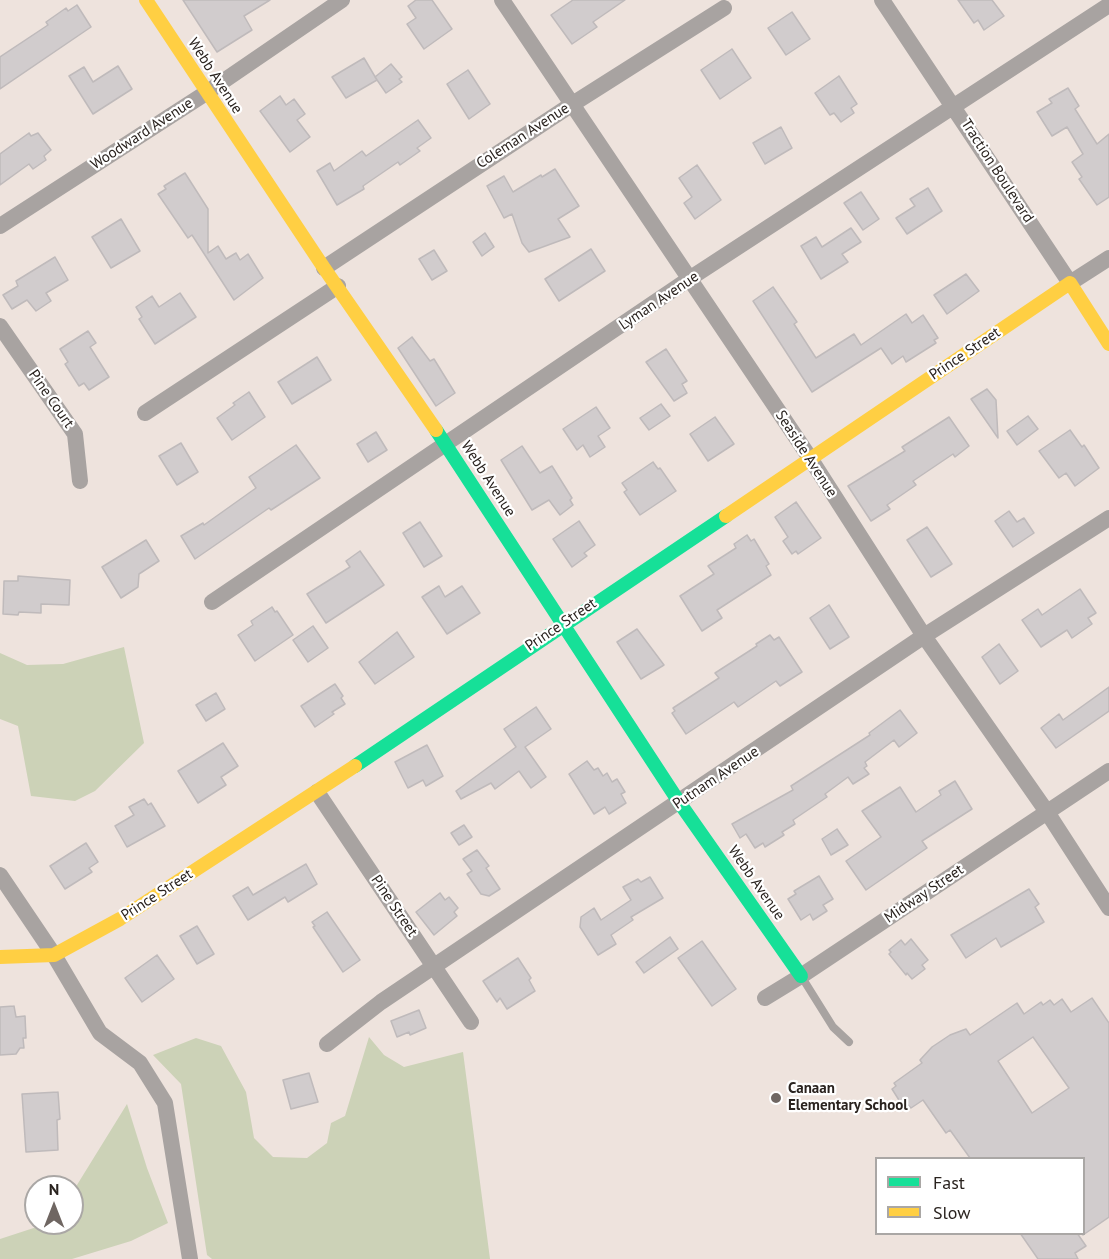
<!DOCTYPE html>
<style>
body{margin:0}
#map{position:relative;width:1109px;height:1259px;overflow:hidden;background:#eee3dd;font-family:"PT Sans",sans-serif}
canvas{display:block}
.legend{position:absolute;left:875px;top:1157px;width:210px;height:78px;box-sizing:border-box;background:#fff;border:2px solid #aaa7a5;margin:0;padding:8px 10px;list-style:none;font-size:18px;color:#2a231f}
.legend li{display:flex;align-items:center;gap:12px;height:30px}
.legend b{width:30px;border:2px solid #aaa7a5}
.north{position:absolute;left:24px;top:1175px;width:60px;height:60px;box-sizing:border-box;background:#fff;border:2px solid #aaa7a5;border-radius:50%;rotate:0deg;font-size:16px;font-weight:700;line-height:24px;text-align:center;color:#2a231f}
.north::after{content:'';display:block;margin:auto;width:21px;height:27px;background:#6f6662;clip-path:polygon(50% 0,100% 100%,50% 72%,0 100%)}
</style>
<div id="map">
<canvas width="1109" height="1259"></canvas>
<ul class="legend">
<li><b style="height:8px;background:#16e098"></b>Fast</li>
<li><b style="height:8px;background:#ffcf43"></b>Slow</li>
</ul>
<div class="north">N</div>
</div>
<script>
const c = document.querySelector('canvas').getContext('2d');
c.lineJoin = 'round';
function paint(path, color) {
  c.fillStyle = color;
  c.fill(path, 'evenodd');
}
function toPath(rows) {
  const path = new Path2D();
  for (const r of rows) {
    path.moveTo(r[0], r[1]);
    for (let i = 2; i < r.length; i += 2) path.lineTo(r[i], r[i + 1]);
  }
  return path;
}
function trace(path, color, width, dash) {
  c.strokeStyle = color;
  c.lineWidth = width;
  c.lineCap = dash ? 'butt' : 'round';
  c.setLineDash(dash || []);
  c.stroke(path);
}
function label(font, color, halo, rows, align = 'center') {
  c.font = font + ' "PT Sans",sans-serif';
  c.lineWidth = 4.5;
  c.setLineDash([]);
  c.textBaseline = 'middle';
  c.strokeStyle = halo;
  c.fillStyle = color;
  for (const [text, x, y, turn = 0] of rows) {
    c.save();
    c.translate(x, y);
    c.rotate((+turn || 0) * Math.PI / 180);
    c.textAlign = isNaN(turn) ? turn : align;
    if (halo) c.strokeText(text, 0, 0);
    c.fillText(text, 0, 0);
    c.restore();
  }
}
paint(toPath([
 [124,647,144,743,95,791,75,801,31,796,18,726,0,719,0,653,27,665,63,664],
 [369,1037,384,1055,404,1067,463,1052,490,1259,212,1259,207,1255,181,1084,153,1055,196,1038,221,1046,246,1092,254,1138,273,1157,307,1158,327,1143,331,1123,345,1116],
 [127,1104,147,1168,168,1223,131,1241,72,1259,0,1259,0,1239,49,1223,72,1223,72,1193]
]), '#ccd2b7');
const building = toPath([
 [183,0,270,0,244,16,252,30,217,52,183,0],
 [416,0,432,0,452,29,424,49,407,24,416,18,408,6,416,0],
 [573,0,625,0,593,22,597,27,572,44,551,15,573,0],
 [958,0,992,0,1004,16,984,30,978,20,974,23,958,0],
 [77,5,91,27,0,89,0,57,48,25,46,22,66,8,68,11,77,5],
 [792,12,810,39,786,55,768,28,792,12],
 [732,49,751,78,720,99,701,70,732,49],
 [364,58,377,80,346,98,332,77,364,58],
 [391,64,402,77,399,79,402,82,386,93,375,77,391,64],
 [118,66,132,89,93,114,69,76,84,67,93,82,118,66],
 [468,70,490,104,469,119,447,84,468,70],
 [839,76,857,104,851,108,854,113,841,122,834,113,830,115,815,93,839,76],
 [1068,88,1079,106,1075,109,1097,144,1109,134,1109,197,1097,205,1079,179,1082,177,1072,162,1083,154,1067,127,1052,136,1037,112,1052,103,1049,99,1068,88],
 [280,96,286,105,294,99,305,114,297,120,310,137,290,152,260,111,280,96],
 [418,120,431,138,417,148,420,151,400,165,398,162,363,186,364,189,337,205,317,171,330,163,334,171,362,151,366,156,418,120],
 [781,127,792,148,765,164,753,143,781,127],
 [29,133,31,136,38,133,51,150,44,156,46,160,33,169,29,164,0,185,0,154,29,133],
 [697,165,721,200,695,219,684,203,692,197,679,178,697,165],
 [555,169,579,206,558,219,570,237,529,252,522,243,512,214,504,218,487,186,504,176,513,192,541,175,542,177,555,169],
 [185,173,208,209,208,253,218,246,226,259,236,253,240,260,248,254,263,278,234,300,192,235,188,238,158,194,166,189,164,186,185,173],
 [928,188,942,211,907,234,896,218,915,206,910,199,928,188],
 [861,192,879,219,863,230,844,203,861,192],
 [121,219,140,251,111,268,92,237,121,219],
 [851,228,861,242,842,254,848,262,821,279,801,246,816,237,822,247,851,228],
 [485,233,494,247,482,256,473,242,485,233],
 [591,249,605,271,559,301,545,279,591,249],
 [434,250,447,271,432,280,419,259,434,250],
 [55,257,68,280,46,293,51,301,36,311,27,300,12,309,3,295,18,286,16,281,55,257],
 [966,274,979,291,947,314,934,295,966,274],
 [773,287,797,322,794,324,816,358,854,334,861,345,906,314,912,323,923,315,938,338,934,340,936,343,906,362,903,356,892,364,881,348,812,392,753,301,773,287],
 [180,293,196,317,155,344,139,319,142,317,136,307,152,296,159,307,180,293],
 [88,331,96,343,90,347,109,377,89,390,84,383,79,386,65,364,68,362,60,349,88,331],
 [412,337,430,361,434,359,455,393,436,406,398,348,412,337],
 [666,349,687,381,682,384,687,393,674,401,646,362,666,349],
 [317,357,331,380,292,404,278,382,317,357],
 [987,389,996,400,998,438,971,399,987,389],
 [249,392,265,417,232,440,217,418,235,405,233,403,249,392],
 [661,404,670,416,649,430,640,418,661,404],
 [596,407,610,428,598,436,605,447,590,457,583,445,577,450,563,429,596,407],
 [1028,416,1038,429,1017,445,1007,431,1028,416],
 [715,417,734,444,708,461,690,434,715,417],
 [949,417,969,446,955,457,953,454,913,481,916,485,887,505,890,509,871,521,848,486,905,451,902,447,949,417],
 [1070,430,1082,447,1084,445,1099,468,1075,486,1066,473,1059,478,1039,451,1070,430],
 [376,432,387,450,368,462,357,444,376,432],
 [181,443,198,472,177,485,159,456,181,443],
 [296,445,320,478,271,510,269,508,195,559,181,536,203,523,204,525,256,488,249,477,296,445],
 [522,446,540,473,552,466,572,498,570,500,573,505,560,515,549,500,532,510,501,460,522,446],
 [653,462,658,469,660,468,676,491,640,515,624,492,627,490,622,483,653,462],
 [796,502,821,538,798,554,796,551,792,554,783,541,788,537,775,517,796,502],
 [1009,511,1017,522,1024,518,1034,533,1013,547,995,521,1009,511],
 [579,521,595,545,584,553,587,556,572,567,553,539,579,521],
 [420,522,442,556,424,567,403,533,420,522],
 [927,527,952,564,931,577,907,540,927,527],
 [747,535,751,541,754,539,769,564,766,566,771,575,717,610,722,618,702,631,680,596,714,574,708,566,736,548,734,544,747,535],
 [146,540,159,561,139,574,138,587,121,598,102,567,146,540],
 [360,551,384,585,326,623,307,594,350,567,346,561,360,551],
 [18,576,70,580,69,605,41,604,41,613,19,612,18,615,3,614,4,581,18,581,18,576],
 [439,586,445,597,462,586,480,613,447,634,422,597,439,586],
 [1080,589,1096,613,1088,618,1092,624,1072,638,1067,630,1041,647,1022,620,1038,609,1042,615,1080,589],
 [829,605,849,637,830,649,810,618,829,605],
 [272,607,275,612,277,611,293,635,255,661,238,635,253,625,251,621,272,607],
 [313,626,328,648,308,662,293,640,313,626],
 [637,629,664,665,641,679,617,642,637,629],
 [397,632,414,657,375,684,359,662,397,632],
 [770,635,774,640,779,637,802,672,780,686,776,681,738,707,734,702,686,734,672,713,675,711,673,708,719,678,715,673,757,646,756,644,770,635],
 [999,644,1018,671,1000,684,982,657,999,644],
 [335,684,343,696,341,698,345,704,332,712,334,714,315,727,301,706,335,684],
 [1109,687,1109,711,1056,748,1041,728,1059,714,1063,720,1109,687],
 [216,693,225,709,206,721,196,705,216,693],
 [536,707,551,729,525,747,546,777,531,788,519,771,495,789,491,783,461,799,456,791,516,747,504,729,536,707],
 [900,710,917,733,899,747,894,740,865,762,867,766,864,768,869,774,853,784,848,777,825,794,827,797,793,820,795,824,782,832,784,835,765,847,763,843,755,848,746,834,740,838,732,824,793,790,791,786,870,735,869,733,900,710],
 [223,743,238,766,221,777,226,785,198,803,178,771,223,743],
 [427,745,443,776,426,786,423,780,408,788,395,762,427,745],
 [587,761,594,770,598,768,603,776,607,773,612,782,617,779,625,792,621,794,626,803,609,814,605,807,594,814,569,774,587,761],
 [955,781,972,809,922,841,927,848,866,890,846,861,881,837,862,811,900,787,916,812,941,795,939,791,955,781],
 [144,799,148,805,151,803,165,826,127,847,115,826,134,815,129,807,144,799],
 [464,825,472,837,459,845,451,833,464,825],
 [837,829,848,845,831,855,822,839,837,829],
 [86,843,98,862,89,868,92,872,65,889,50,866,86,843],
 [477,850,489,866,486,868,500,889,489,896,481,894,467,874,472,871,463,859,477,850],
 [306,864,317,884,288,902,285,897,248,920,233,896,248,887,253,895,306,864],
 [819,876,833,899,823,905,827,911,813,920,810,914,801,920,788,899,796,894,794,891,819,876],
 [650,877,663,898,631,917,633,920,611,935,616,944,598,955,580,927,581,917,594,908,601,920,631,900,623,887,638,879,641,882,650,877],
 [1029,889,1039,904,1035,907,1044,922,1001,947,996,938,966,958,951,935,1029,889],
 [440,893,445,900,449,897,458,908,454,912,457,916,434,935,416,912,440,893],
 [327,912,360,960,343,972,313,927,315,926,312,922,327,912],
 [197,926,214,954,197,964,180,936,197,926],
 [670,937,678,949,644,973,636,962,670,937],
 [911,939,928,960,922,965,925,969,912,979,907,973,906,975,889,954,891,952,889,950,901,940,905,945,911,939],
 [702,941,736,989,712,1006,678,958,702,941],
 [157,955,174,979,142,1002,125,978,157,955],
 [518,958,531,978,529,980,535,991,507,1009,500,998,497,1002,483,981,518,958],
 [1092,998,1109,1023,1109,1217,1083,1235,1083,1158,970,1158,950,1130,946,1133,923,1100,911,1108,908,1105,904,1108,892,1089,896,1086,894,1083,922,1063,920,1060,932,1047,950,1035,966,1029,970,1035,1017,1003,1024,1014,1041,1002,1043,1005,1050,1000,1054,1005,1062,999,1071,1012,1092,998],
 [1033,1037,1069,1088,1032,1113,998,1061,1033,1037],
 [14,1006,16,1017,25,1016,26,1038,23,1038,24,1048,20,1048,16,1054,0,1055,0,1007,14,1006],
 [419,1010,426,1028,410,1035,409,1032,397,1037,391,1021,419,1010],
 [309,1073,318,1102,291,1109,283,1080,309,1073],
 [58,1092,60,1119,57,1120,58,1150,26,1152,22,1094,58,1092],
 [1020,1233,1077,1233,1086,1246,1075,1253,1078,1259,1038,1259,1020,1233]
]);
paint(building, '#d1cccd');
trace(building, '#bfbabb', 1.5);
trace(toPath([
 [803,979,833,1027,849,1042]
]), '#a8a3a1', 8);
trace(toPath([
 [502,0,810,458,924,636,1047,812,1109,908],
 [882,0,1070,283,1109,258],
 [0,226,206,93,342,0],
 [324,268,571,105,724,8],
 [0,326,75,434,80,481],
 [145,413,338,286],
 [212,602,689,279,1109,5],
 [317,792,471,1022],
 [0,875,54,955,100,1033,140,1063,165,1103,190,1259],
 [765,998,801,976,1109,771],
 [327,1044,381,1002,924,636,1109,518]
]), '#a8a3a1', 16);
trace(toPath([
 [436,430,679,802,801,976],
 [355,766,726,516]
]), '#16e098', 14);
trace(toPath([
 [146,0,324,268,436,430],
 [726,516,1070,283,1109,344],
 [0,957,54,955,120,919,355,766]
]), '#ffcf43', 14);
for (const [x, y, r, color] of [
 [776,1098,6,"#6f6662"]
]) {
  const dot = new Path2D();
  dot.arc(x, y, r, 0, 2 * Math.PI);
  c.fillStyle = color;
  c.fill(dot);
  trace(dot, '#fff', 2);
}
label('15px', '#2a231f', '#fff', [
 ["Webb Avenue",215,76,57],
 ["Woodward Avenue",142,134,-33],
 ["Coleman Avenue",523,136,-33],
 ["Traction Boulevard",997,171,57],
 ["Lyman Avenue",659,301,-34],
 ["Prince Street",965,354,-34],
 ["Pine Court",51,399,55],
 ["Seaside Avenue",806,454,57],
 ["Webb Avenue",488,479,57],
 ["Prince Street",561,625,-34],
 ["Putnam Avenue",716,778,-34],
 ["Webb Avenue",756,883,55],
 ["Midway Street",924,894,-34],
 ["Prince Street",157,895,-33],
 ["Pine Street",394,906,56]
]);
label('bold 15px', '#2a231f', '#fff', [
 ["Canaan",788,1089],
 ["Elementary School",788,1106]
], 'left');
</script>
